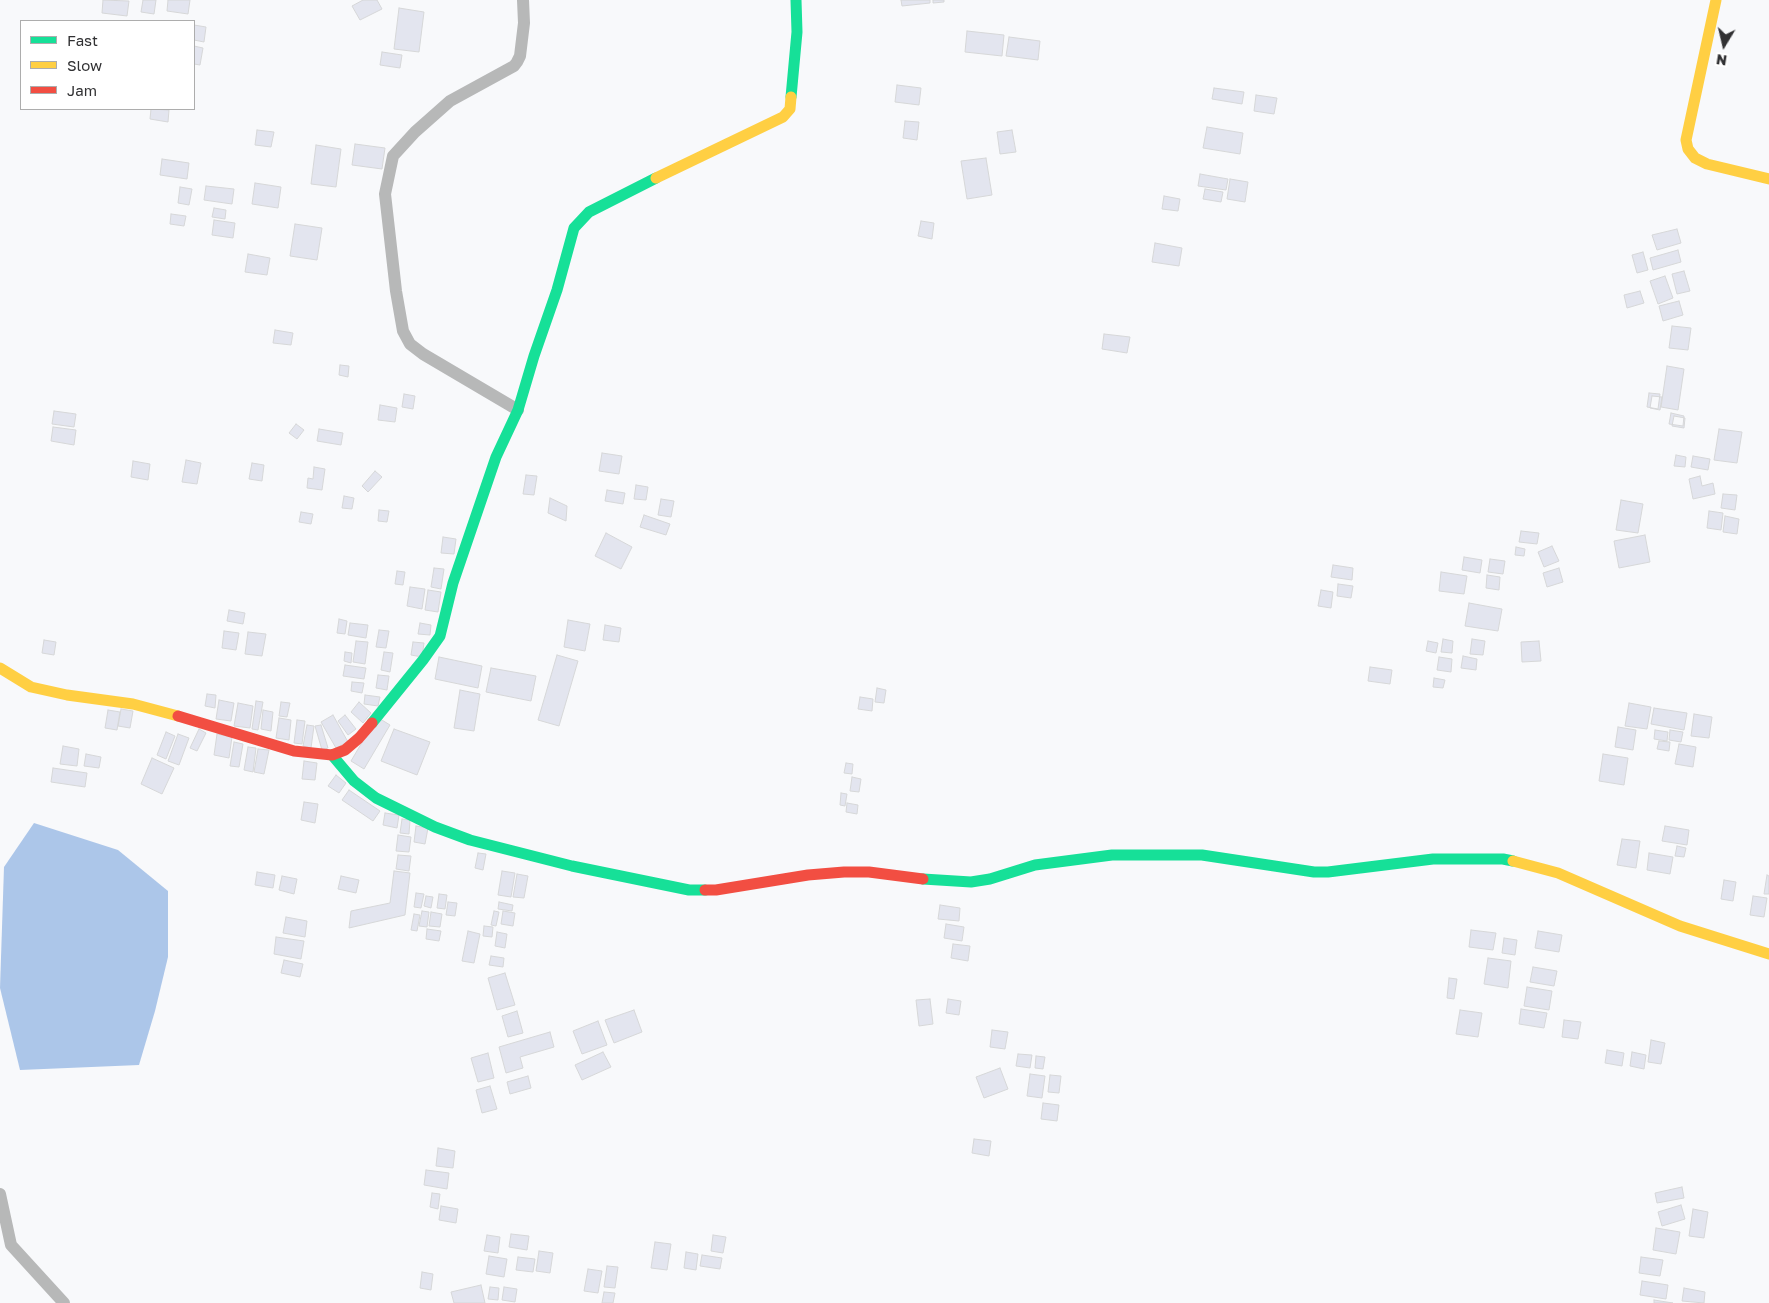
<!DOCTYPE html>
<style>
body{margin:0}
#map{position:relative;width:1769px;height:1303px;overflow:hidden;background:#f8f9fb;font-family:"Golos Text",sans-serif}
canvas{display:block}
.legend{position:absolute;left:20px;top:20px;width:175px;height:90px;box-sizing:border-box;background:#fff;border:1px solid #adadad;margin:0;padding:6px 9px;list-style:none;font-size:15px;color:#313133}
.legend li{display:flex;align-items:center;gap:10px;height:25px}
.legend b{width:25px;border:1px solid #adadad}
.north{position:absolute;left:1699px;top:20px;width:50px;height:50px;-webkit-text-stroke:4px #fff;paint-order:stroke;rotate:189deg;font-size:14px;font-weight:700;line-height:20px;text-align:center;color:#313133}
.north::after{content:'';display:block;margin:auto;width:18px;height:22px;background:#313133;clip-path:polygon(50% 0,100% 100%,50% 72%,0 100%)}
</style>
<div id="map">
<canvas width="1769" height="1303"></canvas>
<ul class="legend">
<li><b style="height:6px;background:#16e098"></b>Fast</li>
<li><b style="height:6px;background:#ffcf43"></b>Slow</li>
<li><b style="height:6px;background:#f24e42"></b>Jam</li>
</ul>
<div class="north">N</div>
</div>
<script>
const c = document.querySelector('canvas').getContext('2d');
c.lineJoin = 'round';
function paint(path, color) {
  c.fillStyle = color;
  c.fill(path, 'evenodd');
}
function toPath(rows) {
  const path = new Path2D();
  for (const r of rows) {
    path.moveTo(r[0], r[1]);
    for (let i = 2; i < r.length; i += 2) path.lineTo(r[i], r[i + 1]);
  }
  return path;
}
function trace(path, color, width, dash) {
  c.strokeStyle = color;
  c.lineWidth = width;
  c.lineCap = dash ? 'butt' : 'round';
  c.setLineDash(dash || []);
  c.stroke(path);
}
paint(toPath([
 [34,823,118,850,168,891,168,957,155,1011,139,1065,20,1070,0,988,4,867]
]), '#acc6e9');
const building = toPath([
 [103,0,129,1,127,16,102,13,103,0],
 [143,0,156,0,154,14,141,12,143,0],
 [168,0,190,0,188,14,167,11,168,0],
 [363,0,377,0,382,9,360,20,352,6,363,0],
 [901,0,930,0,930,3,902,6,901,0],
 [933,0,944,0,944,2,933,3,933,0],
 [399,8,424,12,419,52,394,49,399,8],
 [194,25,206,27,204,42,194,40,194,25],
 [967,31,1004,35,1002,56,965,52,967,31],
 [1009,37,1040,41,1038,60,1006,56,1009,37],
 [194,46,203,48,200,65,194,64,194,46],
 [382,52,402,55,400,68,380,65,382,52],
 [897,85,921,88,919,105,895,102,897,85],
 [1214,88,1244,92,1242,104,1212,99,1214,88],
 [1256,95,1277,98,1274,114,1254,111,1256,95],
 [151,109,169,110,168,122,150,119,151,109],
 [905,121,919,122,917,140,903,138,905,121],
 [1207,127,1243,133,1240,154,1203,148,1207,127],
 [257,130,274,132,271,147,255,145,257,130],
 [1012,130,1016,152,1000,154,997,132,1012,130],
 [355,144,385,148,382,169,352,165,355,144],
 [316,145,341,149,336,187,311,184,316,145],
 [986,158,992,195,967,199,961,161,986,158],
 [162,159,189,163,187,179,160,175,162,159],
 [1200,174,1228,179,1226,190,1198,186,1200,174],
 [1230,179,1248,182,1245,202,1227,199,1230,179],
 [255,183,281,187,278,208,252,204,255,183],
 [206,186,234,189,232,204,204,200,206,186],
 [180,187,192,189,189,205,178,203,180,187],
 [1205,189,1223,192,1221,202,1203,199,1205,189],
 [1164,196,1180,199,1178,211,1162,209,1164,196],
 [214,208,226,210,225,219,212,217,214,208],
 [171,214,186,216,184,226,170,224,171,214],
 [214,220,235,223,233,238,212,235,214,220],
 [921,221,934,223,932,239,918,236,921,221],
 [295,224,322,228,317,260,290,256,295,224],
 [1677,229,1681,243,1657,250,1652,235,1677,229],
 [1155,243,1182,248,1179,266,1152,262,1155,243],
 [1678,250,1681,262,1653,270,1650,258,1678,250],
 [1643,252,1648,270,1637,273,1632,255,1643,252],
 [248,254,270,258,267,275,245,272,248,254],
 [1684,271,1690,291,1677,294,1672,274,1684,271],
 [1665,276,1673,298,1658,304,1650,281,1665,276],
 [1640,291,1644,303,1627,308,1624,295,1640,291],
 [1679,301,1683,315,1663,321,1659,306,1679,301],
 [1672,326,1691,328,1688,350,1669,348,1672,326],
 [275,330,293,333,291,345,273,343,275,330],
 [1104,334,1130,337,1127,353,1102,349,1104,334],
 [340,365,349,366,348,377,339,375,340,365],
 [1667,366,1684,369,1678,410,1661,407,1667,366],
 [1649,393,1660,394,1658,409,1647,407,1649,393],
 [404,394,415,396,413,409,402,407,404,394],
 [1652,396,1662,397,1660,410,1650,408,1652,396],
 [380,405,397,408,395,422,378,420,380,405],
 [54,411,76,414,74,427,52,424,54,411],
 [1671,413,1684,416,1683,426,1669,424,1671,413],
 [1674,416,1685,418,1684,428,1672,426,1674,416],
 [296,424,304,430,297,439,289,433,296,424],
 [53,427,76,430,74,445,51,441,53,427],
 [319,429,343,433,341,445,317,441,319,429],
 [1719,429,1742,432,1737,463,1714,460,1719,429],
 [602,453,622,456,619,474,599,471,602,453],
 [1676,455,1686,457,1685,467,1674,466,1676,455],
 [1693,456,1710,459,1708,470,1691,467,1693,456],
 [186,460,201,463,197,484,182,482,186,460],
 [133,461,150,464,148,480,131,477,133,461],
 [252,463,264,465,262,481,249,479,252,463],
 [314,467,325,469,322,490,307,488,308,478,313,479,314,467],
 [375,471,382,477,368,492,362,486,375,471],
 [526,475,537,476,534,495,523,494,526,475],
 [1700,476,1702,486,1713,483,1715,494,1693,499,1689,479,1700,476],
 [636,485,648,487,646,500,634,499,636,485],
 [607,490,625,493,623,504,605,501,607,490],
 [1723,494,1737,495,1735,510,1721,508,1723,494],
 [344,496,354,498,352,509,342,508,344,496],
 [550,498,567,506,566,521,548,513,550,498],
 [661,499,674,501,671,517,658,515,661,499],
 [1621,500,1643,504,1638,533,1616,530,1621,500],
 [379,510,389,511,387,522,378,521,379,510],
 [1709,511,1723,513,1721,530,1707,528,1709,511],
 [301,512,313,514,311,524,299,522,301,512],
 [644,515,670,524,666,535,640,527,644,515],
 [1725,516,1739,519,1737,534,1723,532,1725,516],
 [1521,531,1539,533,1537,544,1519,542,1521,531],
 [606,533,632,547,621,569,595,556,606,533],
 [1645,535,1650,562,1619,568,1614,541,1645,535],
 [443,537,456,539,454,554,441,553,443,537],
 [1552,546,1559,561,1544,567,1538,552,1552,546],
 [1516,547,1525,549,1524,556,1515,555,1516,547],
 [1464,557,1482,560,1480,573,1462,570,1464,557],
 [1490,559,1505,561,1503,574,1488,572,1490,559],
 [1333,565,1353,568,1352,580,1331,577,1333,565],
 [434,568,444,569,441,589,431,587,434,568],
 [1559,568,1563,582,1547,587,1543,573,1559,568],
 [397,571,405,572,403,585,395,584,397,571],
 [1441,572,1467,576,1464,594,1439,591,1441,572],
 [1487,575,1500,577,1499,590,1486,588,1487,575],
 [1338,584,1353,586,1351,598,1337,596,1338,584],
 [410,587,425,589,422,609,407,606,410,587],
 [428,590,441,592,438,612,425,610,428,590],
 [1321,590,1333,592,1331,608,1318,606,1321,590],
 [1469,603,1502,609,1498,631,1465,626,1469,603],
 [229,610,245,613,243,624,227,621,229,610],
 [339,619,347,621,345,634,337,633,339,619],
 [568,620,590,624,585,651,564,647,568,620],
 [350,623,368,625,366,638,348,635,350,623],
 [420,623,431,625,430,635,418,634,420,623],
 [605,625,621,628,619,642,603,640,605,625],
 [379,630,389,631,386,648,376,647,379,630],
 [224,631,239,633,236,650,222,648,224,631],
 [248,632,266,634,262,656,245,654,248,632],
 [1443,639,1453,641,1452,653,1441,652,1443,639],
 [1472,639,1485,641,1483,655,1470,654,1472,639],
 [44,640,56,642,54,655,42,653,44,640],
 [356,641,368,642,365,664,353,662,356,641],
 [1428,641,1438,643,1436,653,1426,651,1428,641],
 [1539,641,1541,661,1522,662,1521,642,1539,641],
 [413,642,424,643,422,657,411,655,413,642],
 [345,652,352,653,351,663,344,661,345,652],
 [384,652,393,653,390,672,381,670,384,652],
 [557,655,578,661,559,726,538,720,557,655],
 [1463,656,1477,659,1476,670,1461,668,1463,656],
 [439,657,482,666,478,688,435,679,439,657],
 [1439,657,1452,659,1451,672,1437,670,1439,657],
 [345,665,366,668,364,679,343,676,345,665],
 [1370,667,1392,670,1390,684,1368,681,1370,667],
 [491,668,536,676,531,701,486,692,491,668],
 [378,675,389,676,387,690,376,688,378,675],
 [1434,678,1445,680,1443,688,1433,687,1434,678],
 [352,682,364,683,362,693,351,691,352,682],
 [877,688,886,690,884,703,875,702,877,688],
 [460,690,480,694,474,731,454,728,460,690],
 [207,694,216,695,215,708,205,706,207,694],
 [365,695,380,697,378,706,364,704,365,695],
 [860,697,873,699,872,711,858,709,860,697],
 [219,700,234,703,231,721,216,719,219,700],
 [256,701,263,702,258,730,252,729,256,701],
 [281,702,290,703,287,717,279,716,281,702],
 [359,702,371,713,363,723,351,712,359,702],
 [238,703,253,706,250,728,234,726,238,703],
 [1629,703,1651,707,1647,729,1625,726,1629,703],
 [1654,708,1687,713,1684,730,1651,724,1654,708],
 [121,709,133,711,130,728,118,726,121,709],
 [108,710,120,712,117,730,105,728,108,710],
 [263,710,273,712,271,731,261,729,263,710],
 [1694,714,1712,717,1709,738,1691,736,1694,714],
 [333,715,348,742,336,748,321,722,333,715],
 [345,715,356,729,348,735,338,721,345,715],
 [377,717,390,725,364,769,351,761,377,717],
 [279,718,291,720,289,740,276,738,279,718],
 [297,720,305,721,302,744,294,743,297,720],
 [307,725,314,726,311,748,303,746,307,725],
 [321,725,328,748,322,750,315,726,321,725],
 [1618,727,1636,730,1633,750,1615,747,1618,727],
 [199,729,206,733,197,751,190,748,199,729],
 [394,729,430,742,417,775,381,761,394,729],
 [1655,730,1668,732,1667,741,1654,739,1655,730],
 [1670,730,1683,732,1681,742,1669,740,1670,730],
 [166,732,175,736,166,759,157,755,166,732],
 [178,734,189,738,179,765,168,761,178,734],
 [217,734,232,737,229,758,214,755,217,734],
 [1659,741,1670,742,1669,751,1657,749,1659,741],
 [234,742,243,744,239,767,230,766,234,742],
 [1679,744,1696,747,1693,767,1675,764,1679,744],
 [63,746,79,749,77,766,60,764,63,746],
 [248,747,256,748,253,772,244,770,248,747],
 [258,749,269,750,264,774,254,772,258,749],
 [86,754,101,757,99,768,84,766,86,754],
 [1603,754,1628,758,1624,785,1599,781,1603,754],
 [152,758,174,768,162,794,141,784,152,758],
 [304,761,317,763,315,780,302,779,304,761],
 [846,763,853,764,852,774,844,773,846,763],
 [53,768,87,773,85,787,51,782,53,768],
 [336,775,346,783,339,793,328,786,336,775],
 [852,777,861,779,859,792,850,791,852,777],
 [349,790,380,811,373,821,342,800,349,790],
 [841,793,847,794,845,806,840,805,841,793],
 [304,802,318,804,315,823,301,820,304,802],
 [847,803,858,805,857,814,846,812,847,803],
 [385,813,399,815,397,828,383,825,385,813],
 [402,819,410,820,409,834,400,833,402,819],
 [416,826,428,828,425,844,414,842,416,826],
 [1665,826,1689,830,1687,845,1662,841,1665,826],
 [398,835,411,837,409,852,396,851,398,835],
 [1622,839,1640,841,1636,868,1617,865,1622,839],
 [1677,846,1686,848,1684,857,1675,856,1677,846],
 [478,853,486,854,483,870,475,868,478,853],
 [1649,853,1673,857,1670,874,1647,870,1649,853],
 [398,855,411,856,409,871,396,869,398,855],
 [394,871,410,873,405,915,349,928,351,911,390,903,394,871],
 [502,871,515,873,511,897,498,895,502,871],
 [257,872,275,875,273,888,255,885,257,872],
 [517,874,528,876,524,898,513,897,517,874],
 [1767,875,1769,876,1769,894,1764,894,1767,875],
 [282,876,297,879,294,894,279,890,282,876],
 [341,876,359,880,356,893,338,889,341,876],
 [1724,880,1736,882,1733,901,1721,899,1724,880],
 [416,893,424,894,421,908,414,907,416,893],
 [439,894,447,895,445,909,437,908,439,894],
 [426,896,433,897,431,908,424,906,426,896],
 [1753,896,1767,898,1764,917,1750,915,1753,896],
 [448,902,457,903,455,916,446,915,448,902],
 [499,902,513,905,512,911,498,909,499,902],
 [940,905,960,908,959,921,938,919,940,905],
 [422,911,429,912,427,927,419,926,422,911],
 [494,911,499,912,496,926,491,925,494,911],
 [503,911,515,913,513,926,501,924,503,911],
 [431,912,442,914,440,927,429,926,431,912],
 [414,914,420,915,417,931,411,930,414,914],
 [286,917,307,921,305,937,283,933,286,917],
 [946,924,964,927,962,941,944,938,946,924],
 [484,926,493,927,492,937,483,936,484,926],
 [427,929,441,931,439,941,426,939,427,929],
 [1471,930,1496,933,1493,950,1469,947,1471,930],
 [468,931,480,934,474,963,462,961,468,931],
 [1538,931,1562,935,1559,952,1535,948,1538,931],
 [497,932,507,934,505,948,495,946,497,932],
 [276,937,304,941,301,959,274,954,276,937],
 [1504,938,1517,940,1515,955,1502,953,1504,938],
 [953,944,970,946,968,961,951,958,953,944],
 [491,956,504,958,503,967,489,965,491,956],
 [1488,958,1511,961,1508,988,1484,984,1488,958],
 [284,960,303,964,300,977,281,973,284,960],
 [1533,967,1557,971,1554,986,1530,982,1533,967],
 [505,973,515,1005,497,1010,488,978,505,973],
 [1449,978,1457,979,1454,999,1447,998,1449,978],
 [1527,987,1552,991,1549,1010,1524,1006,1527,987],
 [930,999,933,1024,919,1026,916,1000,930,999],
 [948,999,961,1001,959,1015,946,1013,948,999],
 [1521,1009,1547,1013,1544,1028,1519,1024,1521,1009],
 [634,1010,642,1032,614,1043,605,1020,634,1010],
 [1460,1010,1482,1013,1478,1037,1456,1034,1460,1010],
 [517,1011,523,1033,508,1037,502,1016,517,1011],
 [1564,1020,1581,1022,1578,1039,1562,1037,1564,1020],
 [598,1021,607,1045,582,1054,573,1031,598,1021],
 [992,1030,1008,1032,1005,1049,990,1047,992,1030],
 [550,1032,554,1047,520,1057,523,1068,506,1073,499,1047,550,1032],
 [1651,1040,1665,1043,1661,1064,1648,1062,1651,1040],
 [1607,1050,1624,1053,1622,1066,1605,1063,1607,1050],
 [603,1052,611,1067,582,1080,575,1065,603,1052],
 [1632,1052,1646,1055,1644,1069,1630,1066,1632,1052],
 [488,1053,494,1078,478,1082,471,1058,488,1053],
 [1018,1054,1032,1055,1030,1068,1016,1066,1018,1054],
 [1036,1056,1045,1057,1043,1069,1035,1068,1036,1056],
 [1000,1068,1008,1089,984,1098,976,1077,1000,1068],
 [1030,1074,1045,1076,1042,1098,1027,1096,1030,1074],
 [1050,1075,1061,1076,1059,1093,1048,1092,1050,1075],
 [528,1076,531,1088,510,1094,507,1082,528,1076],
 [490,1086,497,1109,482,1113,476,1090,490,1086],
 [1043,1103,1059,1105,1057,1121,1041,1119,1043,1103],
 [974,1139,991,1141,989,1156,972,1153,974,1139],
 [438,1148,455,1151,453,1168,436,1166,438,1148],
 [426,1170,449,1173,447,1189,424,1185,426,1170],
 [1682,1187,1684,1198,1657,1203,1655,1193,1682,1187],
 [432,1193,440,1194,438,1209,430,1207,432,1193],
 [1681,1205,1685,1219,1662,1226,1658,1212,1681,1205],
 [441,1206,458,1209,456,1223,439,1220,441,1206],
 [1693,1209,1708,1212,1704,1238,1689,1236,1693,1209],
 [1656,1228,1680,1232,1676,1254,1653,1250,1656,1228],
 [511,1234,529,1236,527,1250,509,1247,511,1234],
 [487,1235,500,1237,498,1253,484,1251,487,1235],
 [713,1235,726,1237,723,1253,711,1251,713,1235],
 [655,1242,671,1244,667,1270,651,1268,655,1242],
 [539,1251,553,1253,550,1273,536,1271,539,1251],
 [686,1252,698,1254,696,1270,684,1268,686,1252],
 [702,1255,722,1258,720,1269,700,1266,702,1255],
 [489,1256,507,1259,504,1277,486,1274,489,1256],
 [518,1257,535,1259,533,1272,516,1270,518,1257],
 [1641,1257,1663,1260,1660,1276,1639,1273,1641,1257],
 [607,1266,618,1267,615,1288,604,1287,607,1266],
 [588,1269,602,1271,598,1293,584,1291,588,1269],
 [422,1272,433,1274,431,1290,420,1288,422,1272],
 [1642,1281,1668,1285,1666,1299,1640,1295,1642,1281],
 [481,1285,485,1303,454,1303,451,1292,481,1285],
 [490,1287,499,1288,498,1300,488,1299,490,1287],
 [504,1287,517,1289,515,1302,502,1300,504,1287],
 [1684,1288,1705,1292,1704,1303,1682,1301,1684,1288],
 [604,1292,615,1293,613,1303,602,1303,604,1292],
 [1654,1300,1673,1303,1654,1303,1654,1300]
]);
paint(building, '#e3e5ef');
trace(building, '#d6d7d8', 1);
trace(toPath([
 [518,410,423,354,410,344,403,331,396,291,385,194,393,156,415,132,450,101,514,66,517,62,520,56,524,23,523,0],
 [0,1194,11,1245,64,1303]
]), '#b7b8b8', 12);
trace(toPath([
 [791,97,797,32,796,0],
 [372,723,423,660,440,636,453,583,496,457,518,410,534,356,557,290,574,228,589,212,656,178],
 [332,755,354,781,376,798,435,827,470,840,572,866,689,890,705,890],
 [923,879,971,882,990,879,1035,865,1112,855,1202,855,1314,872,1328,872,1433,859,1503,859,1513,861]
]), '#16e098', 11);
trace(toPath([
 [1716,0,1686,140,1688,149,1695,158,1707,164,1769,179],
 [656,178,783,117,790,109,791,97],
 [0,668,31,687,67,695,133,704,178,716],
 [1513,861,1558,873,1680,926,1769,954]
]), '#ffcf43', 11);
trace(toPath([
 [178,716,294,751,332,755,345,750,359,738,372,723],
 [705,890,716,890,808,875,844,872,869,872,923,879]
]), '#f24e42', 11);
</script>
